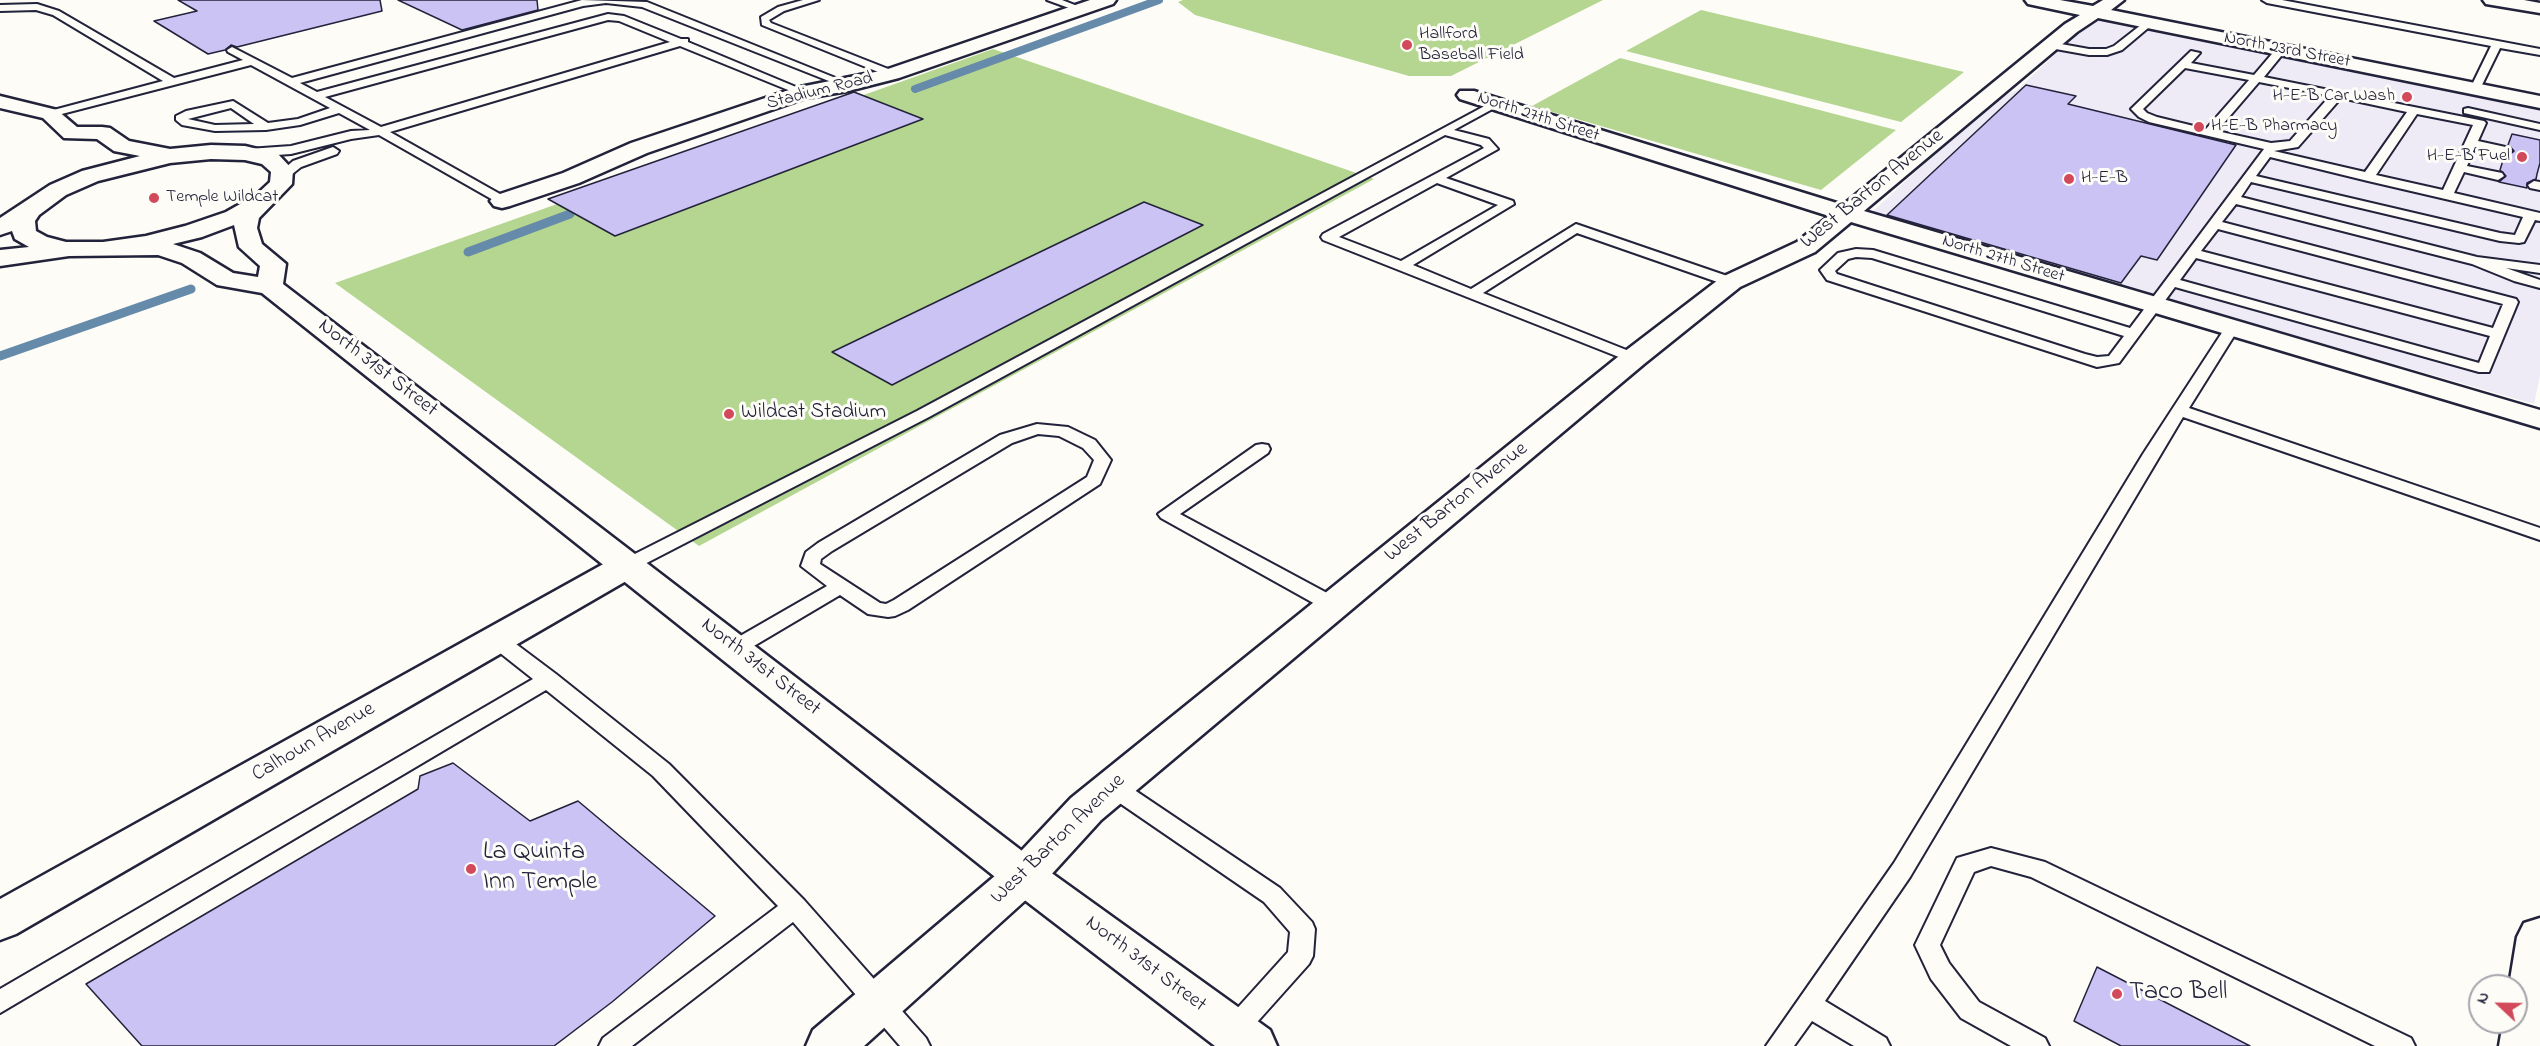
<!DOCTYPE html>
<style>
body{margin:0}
#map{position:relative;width:2540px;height:1046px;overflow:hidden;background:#fdfcf7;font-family:"Indie Flower",sans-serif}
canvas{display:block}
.north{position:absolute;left:2468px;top:974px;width:60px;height:60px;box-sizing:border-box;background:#fdfcf7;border:2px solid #a5a5ac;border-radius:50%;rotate:292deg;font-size:16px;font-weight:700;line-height:24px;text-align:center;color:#22223b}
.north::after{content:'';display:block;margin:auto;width:21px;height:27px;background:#d1495b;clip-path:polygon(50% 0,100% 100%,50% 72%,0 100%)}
</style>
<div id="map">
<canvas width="2540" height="1046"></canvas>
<div class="north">N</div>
</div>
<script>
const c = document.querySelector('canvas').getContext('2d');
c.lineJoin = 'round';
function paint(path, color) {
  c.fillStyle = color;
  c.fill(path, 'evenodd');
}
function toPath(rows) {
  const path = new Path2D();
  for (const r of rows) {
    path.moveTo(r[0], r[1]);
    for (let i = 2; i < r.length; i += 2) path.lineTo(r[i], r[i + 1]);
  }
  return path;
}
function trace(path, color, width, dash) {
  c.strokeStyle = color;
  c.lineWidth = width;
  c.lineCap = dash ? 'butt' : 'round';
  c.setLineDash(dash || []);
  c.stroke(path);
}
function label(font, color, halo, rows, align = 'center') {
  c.font = font + ' "Indie Flower",sans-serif';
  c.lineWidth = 6;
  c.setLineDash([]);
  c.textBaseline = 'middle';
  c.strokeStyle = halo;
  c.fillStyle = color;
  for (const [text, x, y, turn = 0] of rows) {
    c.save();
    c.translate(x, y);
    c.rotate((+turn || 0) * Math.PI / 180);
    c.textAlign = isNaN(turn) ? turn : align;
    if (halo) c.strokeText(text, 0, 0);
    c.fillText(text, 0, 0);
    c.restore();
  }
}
paint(toPath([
 [2093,19,2540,108,2540,376,2534,404,1870,214,1992,101,2017,90]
]), '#eeebf6');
paint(toPath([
 [1183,0,1603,0,1451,76,1409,76,1195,15,1178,2],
 [1701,10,1964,72,1901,122,1626,51],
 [993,49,1374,179,699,546,335,283],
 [1620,58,1896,130,1821,190,1532,106]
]), '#b4d690');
trace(toPath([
 [915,89,1159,0]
]), '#668baa', 8);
trace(toPath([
 [468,252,570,214],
 [0,356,191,289]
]), '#668baa', 9);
const building = toPath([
 [178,0,380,0,382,11,237,47,231,45,225,50,208,54,154,21,197,11,178,0],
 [398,0,537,0,538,10,462,30,398,0],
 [2026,85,2076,96,2068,104,2236,145,2157,260,2141,256,2121,283,1887,215,2026,85],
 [854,92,923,119,615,236,548,199,854,92],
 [2512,134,2540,140,2540,163,2537,174,2536,179,2527,183,2527,188,2499,182,2506,176,2500,170,2504,157,2514,151,2508,145,2512,134],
 [1144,202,1203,225,892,385,832,352,1144,202],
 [453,763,530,821,578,801,715,916,612,1002,554,1046,142,1046,86,984,418,789,420,776,453,763],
 [2097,967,2250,1046,2121,1046,2074,1021,2097,967]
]);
paint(building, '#ccc3f5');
trace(building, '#22223b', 1.5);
const lane = toPath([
 [582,0,647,2,853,85,848,88,844,87,642,7,606,3,583,6,300,83,317,92,608,14,624,16,681,39,688,39,688,42,808,92,806,94,798,94,680,46,390,132,507,198,508,201,502,205,379,135,351,139,291,154,248,157,242,153,248,149,291,146,351,131,370,130,339,113,300,125,266,130,215,131,182,125,176,120,176,116,186,111,233,101,268,123,298,119,330,108,251,65,54,116,46,116,46,112,163,81,53,15,36,10,0,11,0,5,37,4,59,11,174,78,243,60,228,52,227,50,232,47,292,78,582,0],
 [608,20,619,21,670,42,381,127,325,97,608,20],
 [231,108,254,124,215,125,188,119,231,108],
 [803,0,819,0,784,11,769,20,771,23,896,72,896,76,888,76,762,25,761,17,778,7,803,0],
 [1047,0,1062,0,1085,9,1080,12,1047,0],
 [2262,0,2282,0,2540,49,2540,55,2500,48,2480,89,2475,92,2470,89,2491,46,2267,3,2262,0],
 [2146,21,2154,23,2122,50,2107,55,2089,55,2050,48,2045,45,2050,42,2089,49,2106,49,2114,46,2146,21],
 [2281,47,2286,50,2264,77,2484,121,2486,123,2478,141,2510,148,2512,151,2506,155,2475,147,2467,166,2502,173,2504,176,2498,180,2464,172,2454,193,2540,213,2540,221,2535,220,2524,242,2519,243,2500,241,2251,182,2241,197,2477,257,2540,265,2540,273,2506,268,2540,280,2540,288,2514,281,2472,264,2236,204,2222,222,2516,299,2518,302,2489,372,2479,372,2175,287,2119,363,2097,367,1827,280,1820,270,1838,253,1856,249,1873,250,2130,328,2264,149,2149,122,2139,117,2131,109,2191,51,2200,53,2191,63,2254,75,2277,48,2281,47],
 [2185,68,2249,80,2206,129,2157,117,2147,113,2143,109,2185,68],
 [2259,82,2330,96,2290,141,2271,143,2217,131,2259,82],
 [2341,98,2407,112,2365,172,2274,151,2298,147,2341,98],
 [2417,114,2473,125,2443,190,2376,175,2417,114],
 [2270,157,2368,181,2523,217,2515,235,2500,233,2256,176,2270,157],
 [2218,229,2503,304,2493,328,2201,251,2218,229],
 [1856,257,1872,258,2124,336,2109,356,2097,357,2085,354,1837,274,1835,271,1848,259,1856,257],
 [2196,258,2490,336,2479,363,2180,280,2196,258],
 [1494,101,1498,102,1498,106,1454,130,1489,139,1498,149,1446,178,1513,201,1514,204,1413,265,1471,289,1576,224,1736,279,1738,282,1736,285,1726,285,1577,233,1483,293,1639,355,1642,358,1634,363,1323,240,1321,237,1323,234,1484,148,1481,145,1445,135,929,417,635,569,628,571,621,569,619,565,621,561,917,411,1494,101],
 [1437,183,1498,205,1401,261,1339,237,1437,183],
 [2468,108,2540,124,2540,130,2464,113,2464,109,2468,108],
 [333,147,339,151,337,154,301,167,286,179,282,180,276,176,293,161,333,147],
 [2534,181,2540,182,2540,190,2530,188,2528,185,2534,181],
 [2232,324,2239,328,2189,408,2540,528,2540,540,2183,417,1910,877,1825,1001,1886,1038,1890,1046,1854,1046,1812,1021,1794,1046,1766,1046,1894,863,2143,454,2225,328,2232,324],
 [1037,424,1068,427,1095,440,1111,460,1100,484,908,610,895,616,888,617,868,614,840,595,742,653,735,655,728,653,725,648,728,643,827,586,801,566,806,552,818,543,1000,435,1037,424],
 [1038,434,1059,436,1083,448,1094,460,1087,477,894,600,886,604,880,603,820,564,821,559,832,551,1012,443,1038,434],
 [1262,444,1268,445,1270,449,1268,453,1180,514,1340,600,1343,605,1340,610,1333,611,1326,610,1161,518,1158,514,1256,445,1262,444],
 [497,633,504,635,556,674,669,764,804,900,926,1038,930,1046,900,1046,793,922,632,1046,599,1046,603,1038,778,906,653,776,546,690,0,1013,0,989,533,679,490,645,487,640,490,635,497,633],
 [1113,779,1121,781,1280,888,1312,922,1315,929,1313,956,1309,964,1242,1039,1233,1043,1224,1039,1220,1031,1224,1023,1288,952,1290,932,1264,902,1105,793,1102,787,1105,781,1113,779],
 [1991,848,2045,862,2411,1038,2415,1046,2375,1046,2031,877,1991,866,1974,872,1940,945,1949,963,1979,1002,2045,1038,2049,1046,2011,1046,1961,1018,1931,979,1915,945,1957,858,1991,848]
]);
const street = toPath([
 [1090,0,1116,0,1113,4,899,78,848,91,806,98,647,153,579,183,510,206,502,208,494,206,490,201,494,196,563,173,631,143,795,88,885,70,1090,0],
 [2025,0,2060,0,2093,6,2103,0,2124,0,2111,10,2540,96,2540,108,2098,18,2077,32,1864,211,2540,410,2540,428,1851,222,1815,252,1740,287,1644,364,1101,820,1039,888,864,1046,806,1046,813,1030,1009,864,1071,798,1624,352,1722,277,1797,242,1829,216,1460,99,1457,95,1460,91,1474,91,1843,205,2065,24,2080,15,2028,4,2025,0],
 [2483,0,2524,0,2540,3,2540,13,2486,4,2483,0],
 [628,554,640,557,645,565,640,573,16,934,0,940,0,899,616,557,628,554]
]);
const secondary = toPath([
 [0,96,57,110,77,127,102,127,110,128,129,141,170,149,211,145,245,146,278,154,293,170,292,184,259,218,257,228,262,244,286,264,283,284,1039,864,1270,1030,1277,1046,1215,1046,1009,888,262,293,217,285,182,263,158,255,69,256,0,266,0,250,29,247,15,239,12,231,0,235,0,218,50,185,82,171,140,156,114,151,97,139,64,138,43,118,0,108,0,96],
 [211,159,245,160,262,164,271,172,270,182,256,195,226,212,185,226,146,236,103,242,66,242,47,237,36,231,35,221,39,215,66,195,98,181,170,163,211,159],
 [234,225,239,247,260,266,258,277,233,273,200,253,173,244,202,237,234,225]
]);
const primary = toPath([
 [2540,918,2540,1046,2499,1046,2503,1022,2516,1022,2516,986,2509,986,2517,937,2524,923,2540,918]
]);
trace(lane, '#22223b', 4);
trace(street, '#22223b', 5);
trace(secondary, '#22223b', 5);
trace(primary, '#22223b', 5);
paint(lane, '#fdfcf7');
paint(street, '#fdfcf7');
paint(secondary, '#fdfcf7');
paint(primary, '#fdfcf7');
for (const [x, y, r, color] of [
 [1407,45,6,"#d1495b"],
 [2407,97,6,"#d1495b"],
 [2199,127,6,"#d1495b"],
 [2522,157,6,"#d1495b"],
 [2069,179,6,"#d1495b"],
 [154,198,6,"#d1495b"],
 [729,414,6,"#d1495b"],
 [471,869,6,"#d1495b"],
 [2117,994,6,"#d1495b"]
]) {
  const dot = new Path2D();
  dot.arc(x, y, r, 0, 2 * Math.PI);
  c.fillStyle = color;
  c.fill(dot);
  trace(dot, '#fdfcf7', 2);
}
label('18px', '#22223b', '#fdfcf7', [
 ["Hallford",1419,35],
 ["Baseball Field",1419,56],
 ["H-E-B Car Wash",2395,97,"right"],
 ["H-E-B Pharmacy",2211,127],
 ["H-E-B Fuel",2510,157,"right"],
 ["H-E-B",2081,179],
 ["Temple Wildcat",166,198]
], 'left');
label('18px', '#22223b', '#fdfcf7', [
 ["North 23rd Street",2287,51,11],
 ["Stadium Road",820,92,-14],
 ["North 27th Street",1538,118,18],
 ["North 27th Street",2003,260,17]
]);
label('21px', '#22223b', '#fdfcf7', [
 ["West Barton Avenue",1873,190,-39],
 ["North 31st Street",377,369,38],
 ["West Barton Avenue",1457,503,-39],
 ["North 31st Street",760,668,38],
 ["Calhoun Avenue",314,743,-30],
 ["West Barton Avenue",1059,840,-44],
 ["North 31st Street",1145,965,37]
]);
label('21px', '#22223b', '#fdfcf7', [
 ["Wildcat Stadium",741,414]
], 'left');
label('26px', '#22223b', '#fdfcf7', [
 ["La Quinta",483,854],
 ["Inn Temple",483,884],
 ["Taco Bell",2129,994]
], 'left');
</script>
